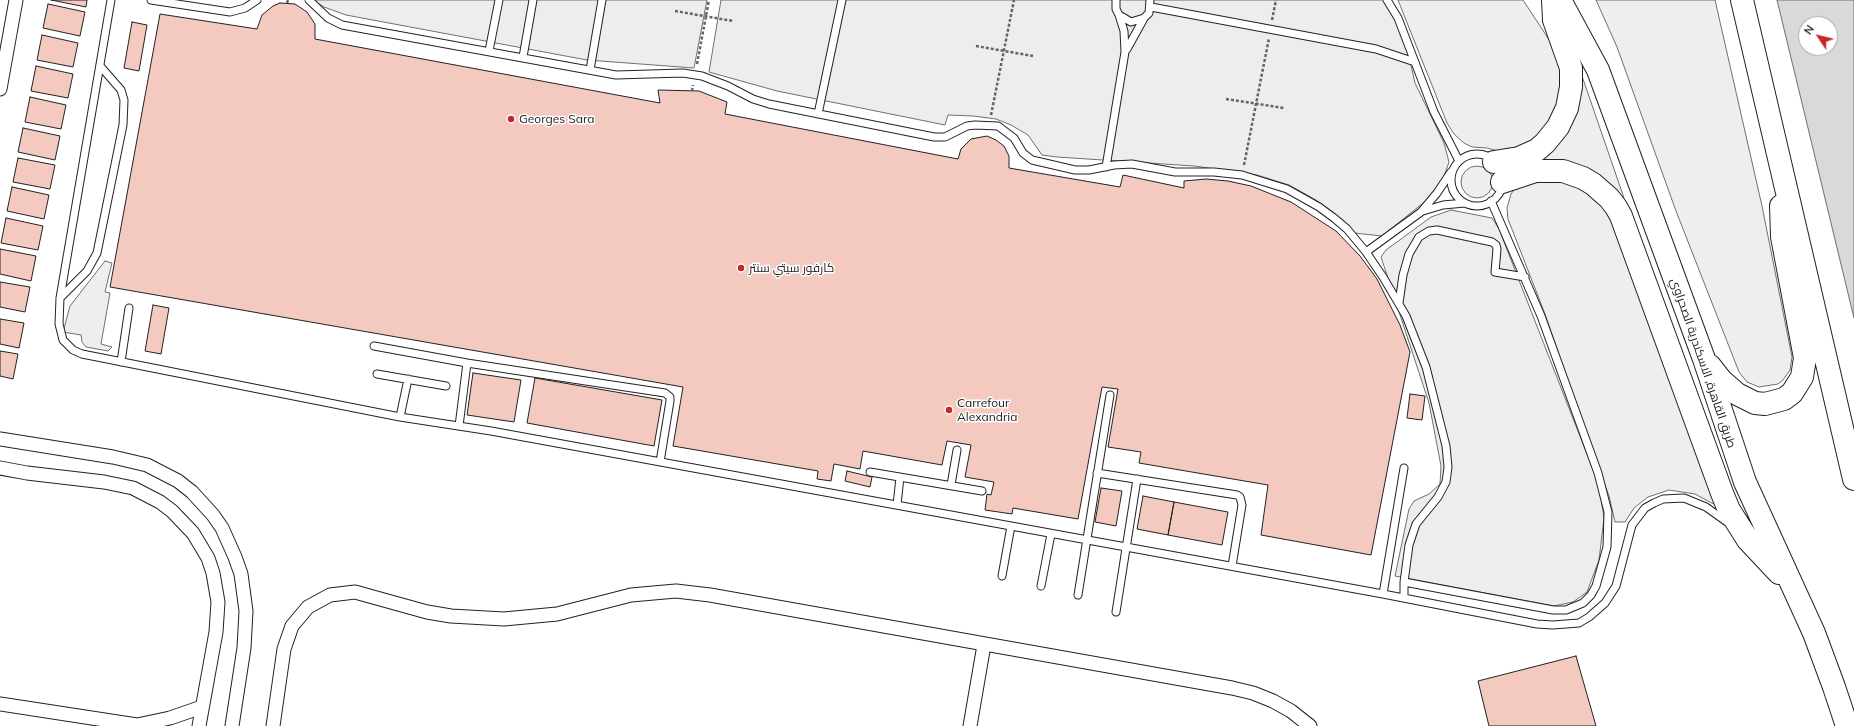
<!DOCTYPE html>
<meta charset="utf-8">
<style>
body{margin:0}
#map{position:relative;width:1854px;height:726px;overflow:hidden;background:#fff;font-family:Mulish,sans-serif}
canvas{display:block}
.north{position:absolute;left:1798px;top:16px;width:40px;height:40px;box-sizing:border-box;background:#fff;border:1px solid #a7a7a7;border-radius:50%;rotate:305deg;font-size:11px;font-weight:700;line-height:16px;text-align:center;color:#222}
.north::after{content:'';display:block;margin:auto;width:14px;height:18px;background:#c62828;clip-path:polygon(50% 0,100% 100%,50% 72%,0 100%)}
</style>
<div id="map">
<canvas width="1854" height="726"></canvas>
<div class="north">N</div>
</div>
<script>
const c = document.querySelector('canvas').getContext('2d');
c.lineJoin = 'round';
function paint(path, color) {
  c.fillStyle = color;
  c.fill(path, 'evenodd');
}
function toPath(rows) {
  const path = new Path2D();
  for (const r of rows) {
    if (r.length === 3) {
      path.moveTo(r[0] + r[2], r[1]);
      path.arc(r[0], r[1], r[2], 0, 2 * Math.PI);
      continue;
    }
    path.moveTo(r[0], r[1]);
    for (let i = 2; i < r.length; i += 2) path.lineTo(r[i], r[i + 1]);
  }
  return path;
}
function trace(path, color, width, dash) {
  c.strokeStyle = color;
  c.lineWidth = width;
  c.lineCap = dash ? 'butt' : 'round';
  c.setLineDash(dash || []);
  c.stroke(path);
}
function label(font, color, halo, rows, align = 'center') {
  c.font = font + ' Mulish,Cairo,sans-serif';
  c.lineWidth = 3;
  c.setLineDash([]);
  c.textBaseline = 'middle';
  c.strokeStyle = halo;
  c.fillStyle = color;
  for (const [text, x, y, turn = 0] of rows) {
    c.save();
    c.translate(x, y);
    c.rotate((+turn || 0) * Math.PI / 180);
    c.textAlign = isNaN(turn) ? turn : align;
    if (halo) c.strokeText(text, 0, 0);
    c.fillText(text, 0, 0);
    c.restore();
  }
}
const green = toPath([
 [1398,0,1523,0,1561,58,1564,103,1535,148,1498,151,1487,148,1472,147,1464,143,1454,134,1447,123,1398,0],
 [1596,0,1715,0,1762,206,1792,357,1790,370,1783,380,1778,384,1759,387,1747,382,1739,372,1676,211,1617,47,1596,0],
 [1582,76,1624,198,1600,178,1523,162,1582,76],
 [1477,182,16],
 [1557,176,1606,201,1723,509,1695,494,1669,490,1648,497,1634,508,1625,522,1615,522,1609,496,1587,435,1545,314,1508,219,1507,208,1511,194,1519,182,1557,176],
 [105,261,112,263,105,292,110,293,101,344,112,347,108,351,86,347,82,342,81,335,63,332,70,306,105,261]
]);
paint(green, '#eee');
trace(green, '#6f6f6f', 1);
const parking = toPath([
 [313,0,707,0,694,68,587,60,346,15,324,7,313,0],
 [721,0,1384,0,1397,18,1409,56,1415,83,1444,143,1449,162,1442,182,1432,196,1382,236,1354,233,1343,220,1316,200,1289,185,1257,175,1194,166,1057,157,1042,155,1028,135,1011,125,996,119,973,116,948,115,945,125,777,91,709,72,721,0],
 [1451,210,1492,218,1499,229,1599,485,1604,518,1599,560,1587,592,1573,602,1554,606,1395,576,1409,509,1414,501,1429,494,1440,484,1441,466,1429,403,1381,257,1386,250,1431,217,1451,210]
]);
paint(parking, '#ededed');
trace(parking, '#6f6f6f', 1);
const water = toPath([
 [1777,0,1854,0,1854,318,1777,0],
 [1806,24,1830,24,1830,48,1806,48,1806,24]
]);
paint(water, '#d9d9d9');
trace(water, '#6f6f6f', 1);
const building = toPath([
 [51,0,87,0,86,7,51,0],
 [280,3,295,4,307,12,315,24,315,39,660,103,658,90,699,91,727,102,725,114,958,159,961,149,971,139,987,136,996,140,1004,146,1009,156,1009,168,1120,187,1123,175,1184,188,1184,181,1206,179,1228,181,1251,186,1291,202,1336,231,1360,256,1377,279,1400,325,1410,352,1371,555,1261,535,1268,485,1139,463,1141,452,1108,447,1118,389,1102,387,1078,519,1013,508,1012,514,985,510,987,494,991,495,994,482,965,477,971,445,947,441,942,465,863,451,860,469,834,464,831,481,817,479,818,471,673,446,683,387,110,287,160,14,257,29,262,15,273,6,280,3],
 [48,4,85,12,80,36,43,28,48,4],
 [132,22,147,25,139,71,124,68,132,22],
 [42,35,78,43,73,67,37,60,42,35],
 [36,66,73,74,68,98,31,91,36,66],
 [30,97,66,105,61,129,25,122,30,97],
 [23,128,60,136,55,160,18,152,23,128],
 [18,158,55,165,50,189,13,182,18,158],
 [12,187,49,195,44,219,7,211,12,187],
 [6,218,43,226,38,250,1,243,6,218],
 [0,249,36,256,31,281,0,274,0,249],
 [0,282,30,287,25,312,0,307,0,282],
 [153,305,169,308,161,354,145,351,153,305],
 [0,319,24,323,19,348,0,344,0,319],
 [0,351,18,354,13,379,0,376,0,351],
 [473,373,521,380,514,422,467,415,473,373],
 [535,378,662,400,654,446,527,423,535,378],
 [1410,394,1425,396,1422,420,1407,418,1410,394],
 [847,471,872,477,870,487,845,481,847,471],
 [1101,488,1122,491,1116,526,1095,522,1101,488],
 [1143,496,1174,502,1168,535,1137,529,1143,496],
 [1174,502,1228,512,1222,545,1168,535,1174,502],
 [1576,656,1596,726,1489,726,1478,681,1576,656]
]);
paint(building, '#f3c9c0');
trace(building, '#222', 1);
const service = toPath([
 [111,0,60,298,59,324,63,340,73,350,82,354,400,417,491,431,1126,547,1383,594,1537,624,1553,625,1579,623,1589,617,1605,603,1616,586,1632,525,1645,508,1654,503,1663,499,1684,498,1706,507,1727,522],
 [151,0,230,12,245,8,257,0],
 [309,0,328,18,342,25,616,75,683,73,702,76,728,86,753,99,769,104,934,137,945,137,967,126,975,125,998,126,1014,138,1023,153,1032,160,1075,170,1089,170,1114,165,1132,164,1175,172,1214,172,1242,175,1287,189,1319,207,1334,218,1347,229,1366,252,1383,277,1406,316,1426,367,1446,446,1448,467,1446,482,1438,497,1416,524,1409,545,1404,582,1553,610,1566,610,1583,603,1591,595,1596,586,1607,547,1608,512,1598,473,1541,316,1491,201],
 [1116,0,1116,9,1119,15,1131,22,1144,18,1149,13,1150,0],
 [1387,0,1398,18,1434,112,1459,161],
 [1151,7,1376,49,1415,62],
 [1127,49,1143,20],
 [489,51,499,0],
 [523,57,533,0],
 [590,70,602,0],
 [818,114,842,0],
 [1477,180,26],
 [1106,167,1125,52,1124,31,1119,15],
 [1423,211,1443,205,1465,203],
 [1366,252,1421,212,1437,193,1451,172],
 [60,298,87,271,97,253,123,125,124,100,121,90,101,67],
 [1399,303,1403,275,1409,254,1419,237,1429,231,1437,230,1492,242,1496,245,1497,249,1495,272,1525,277],
 [374,346,467,363,665,393,670,397,670,401,660,462],
 [121,362,129,308],
 [377,374,446,386],
 [400,417,408,379],
 [459,426,467,363],
 [870,472,982,491],
 [1097,473,1237,495,1240,497,1242,505,1232,566],
 [951,485,957,450],
 [897,505,900,477],
 [1002,576,1011,526],
 [1041,586,1051,534],
 [1383,594,1404,468],
 [1078,595,1110,395],
 [1404,598,1404,582],
 [1116,612,1137,479]
]);
const minor = toPath([
 [0,89,16,0],
 [0,439,113,457,147,465,178,481,192,492,213,515,222,528,235,557,241,574,246,611,244,648,232,726],
 [0,468,27,473,104,482,133,488,160,502,172,511,193,533,208,558,213,573,218,602,216,632,199,726],
 [0,704,137,725,170,718,202,707],
 [273,726,284,649,292,626,308,607,330,595,355,592,427,612,451,616,504,619,557,614,631,595,676,591,710,595,1232,688,1253,693,1273,701,1291,711,1310,726],
 [970,726,984,645]
]);
const motorway = toPath([
 [1560,0,1598,70,1704,359,1745,482,1814,633,1834,687,1847,726],
 [1742,0,1854,479],
 [1494,162,1519,158,1537,150,1545,143,1558,127,1567,108,1571,87,1571,68,1554,20,1553,0],
 [1502,182,1535,171,1563,171,1583,178,1593,184,1609,198,1616,207,1621,216,1722,493,1729,510,1748,540,1779,573],
 [1710,366,1721,380,1737,394,1755,403,1765,404,1784,399,1792,393,1802,377,1805,358,1782,237,1781,206]
]);
trace(service, '#222', 9);
trace(minor, '#222', 15);
trace(motorway, '#222', 24);
trace(toPath([
 [287,3,288,0],
 [675,11,733,21],
 [1272,20,1276,0],
 [976,46,1033,56],
 [697,64,709,0],
 [692,91,693,85],
 [1226,99,1284,108],
 [991,115,1014,0],
 [1244,165,1269,38]
]), '#646464', 2.5, [3, 2]);
trace(service, '#fff', 7);
trace(minor, '#fff', 13);
trace(motorway, '#fff', 22);
for (const [x, y, r, color] of [
 [511,119,4,"#c62828"],
 [741,268,4,"#c62828"],
 [949,410,4,"#c62828"]
]) {
  const dot = new Path2D();
  dot.arc(x, y, r, 0, 2 * Math.PI);
  c.fillStyle = color;
  c.fill(dot);
  trace(dot, '#fff', 1.5);
}
label('12px', '#222', '#fff', [
 ["Georges Sara",519,119],
 ["كارفور سيتي سنتر",749,268],
 ["Carrefour",957,403],
 ["Alexandria",957,417]
], 'left');
label('12px', '#222', '#fff', [
 ["طريق القاهرة, الاسكندرية الصحراوي",1703,363,71]
]);
</script>
